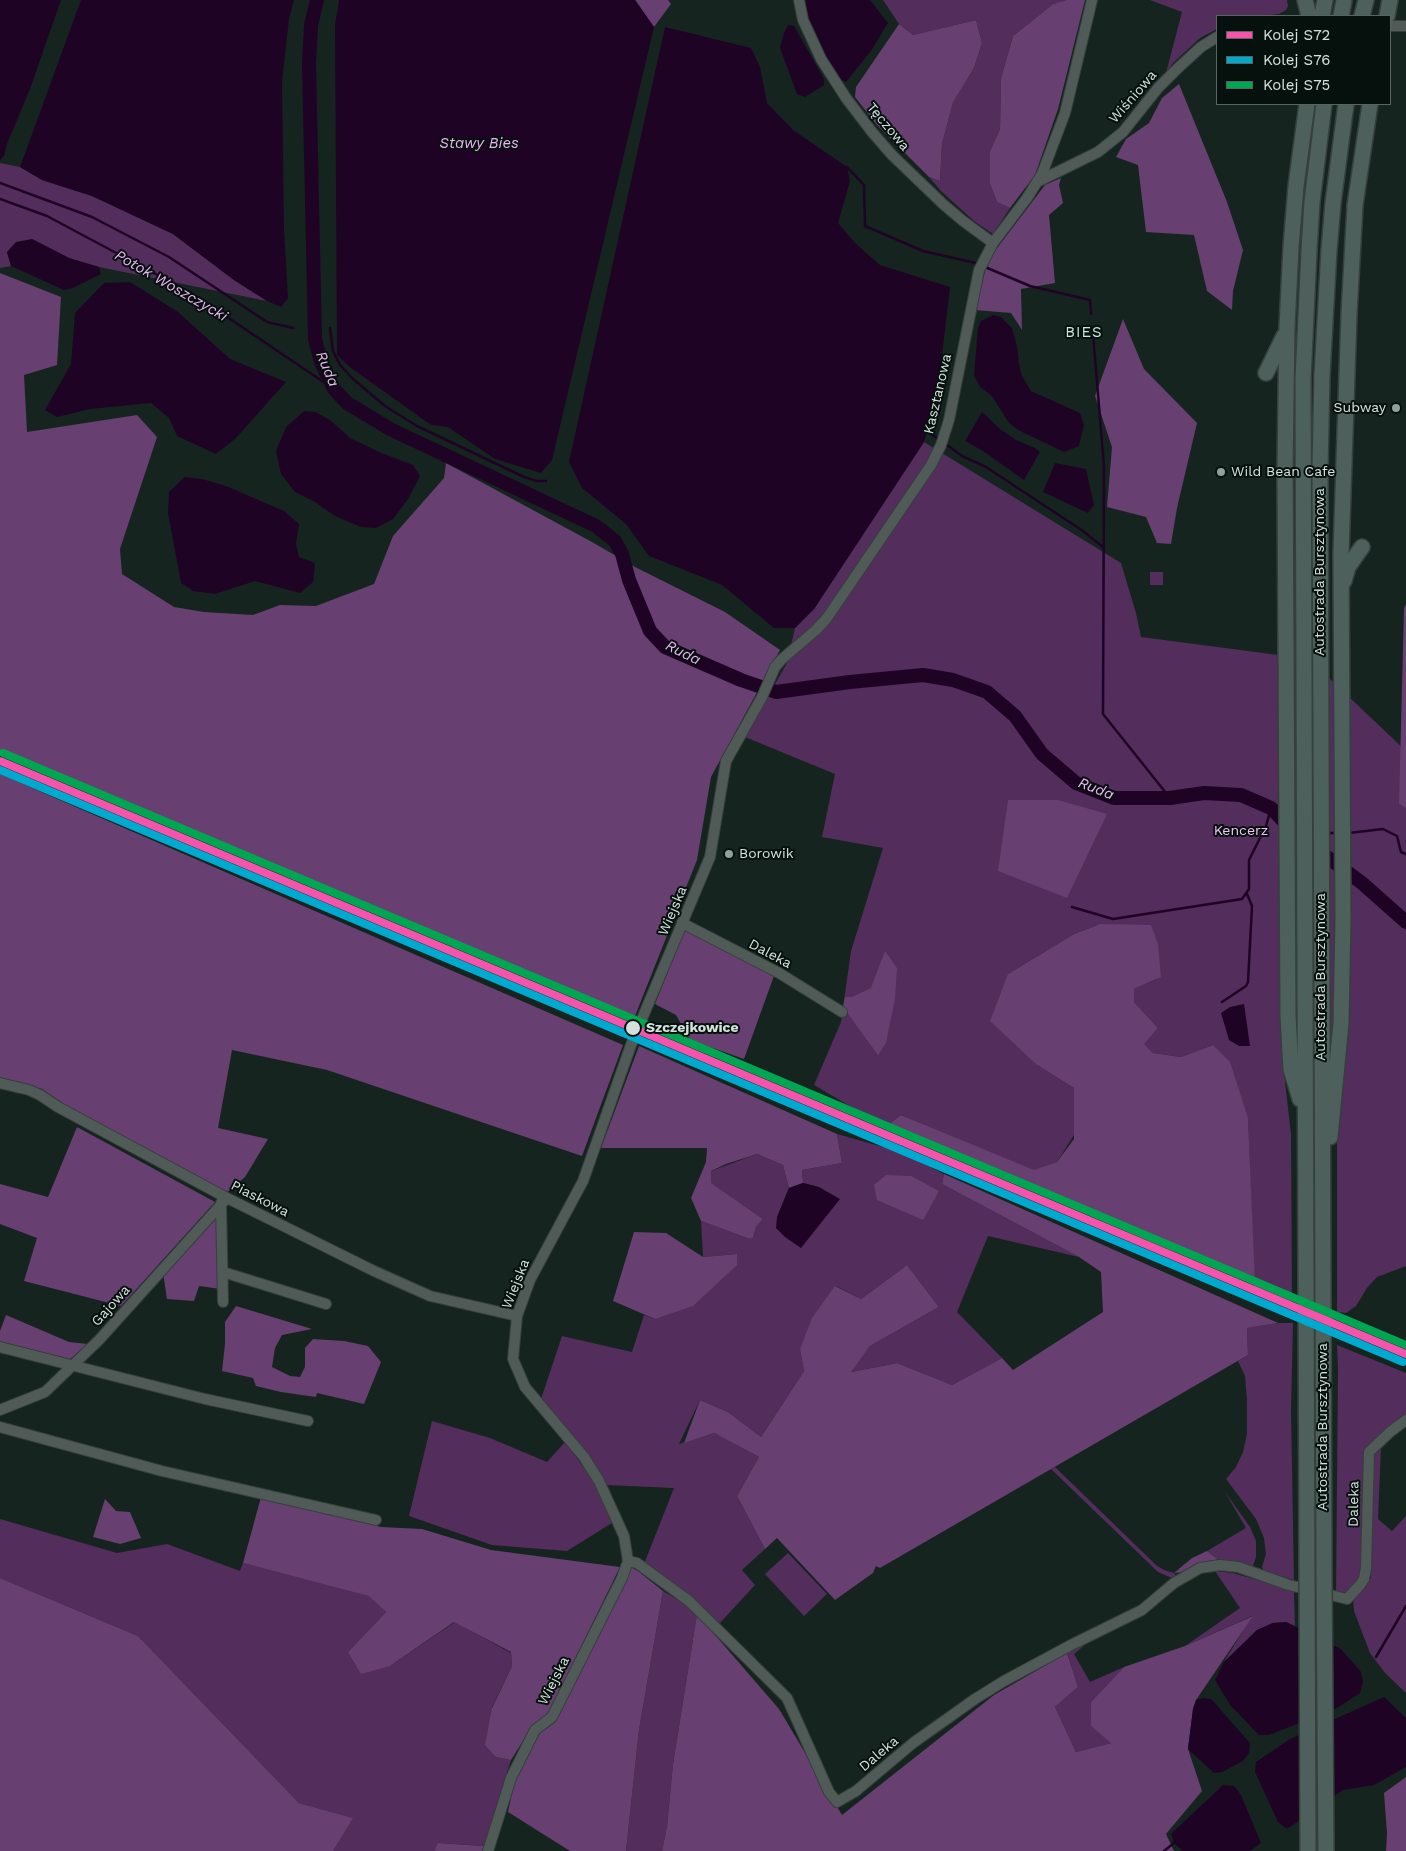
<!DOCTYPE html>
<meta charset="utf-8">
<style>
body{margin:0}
#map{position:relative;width:1406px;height:1851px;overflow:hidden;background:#162420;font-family:"Work Sans",sans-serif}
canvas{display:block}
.legend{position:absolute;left:1216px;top:15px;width:175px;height:90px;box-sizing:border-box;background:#06100d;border:1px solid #586460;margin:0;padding:6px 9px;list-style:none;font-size:15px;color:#d3e2dc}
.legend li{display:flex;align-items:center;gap:10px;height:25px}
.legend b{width:25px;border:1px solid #586460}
</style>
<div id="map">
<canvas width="1406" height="1851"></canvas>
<ul class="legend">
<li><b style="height:6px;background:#f653ac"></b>Kolej S72</li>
<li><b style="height:6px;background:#00a9ce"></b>Kolej S76</li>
<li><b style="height:6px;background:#00a651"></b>Kolej S75</li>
</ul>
</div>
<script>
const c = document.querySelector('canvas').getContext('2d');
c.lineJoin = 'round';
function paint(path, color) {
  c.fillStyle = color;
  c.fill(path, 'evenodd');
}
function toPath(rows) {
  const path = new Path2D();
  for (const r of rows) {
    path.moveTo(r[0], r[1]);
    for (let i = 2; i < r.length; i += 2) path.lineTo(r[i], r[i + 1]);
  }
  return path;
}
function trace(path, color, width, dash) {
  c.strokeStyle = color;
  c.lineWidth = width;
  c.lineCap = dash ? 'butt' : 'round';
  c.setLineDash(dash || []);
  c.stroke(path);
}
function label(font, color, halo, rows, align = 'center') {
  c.font = font + ' "Work Sans",sans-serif';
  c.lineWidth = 4;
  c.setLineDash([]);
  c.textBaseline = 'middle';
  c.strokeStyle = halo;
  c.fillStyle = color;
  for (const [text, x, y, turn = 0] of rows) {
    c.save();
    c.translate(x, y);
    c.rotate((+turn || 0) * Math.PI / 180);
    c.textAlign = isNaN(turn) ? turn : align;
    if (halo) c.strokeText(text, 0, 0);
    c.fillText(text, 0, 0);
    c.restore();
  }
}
paint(toPath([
 [0,757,646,1031,1406,1351,1406,1364,797,1109,621,1032,0,769]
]), '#0e2f27');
paint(toPath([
 [883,0,1066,0,1053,4,1013,36,1001,78,1000,129,990,151,990,184,997,202,1010,208,993,234,974,221,941,191,929,177,940,181,942,144,953,101,974,68,982,43,976,20,913,35,899,24],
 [1150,0,1287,0,1288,6,1286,10,1279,14,1261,16,1217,16,1217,29,1200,38,1173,63,1166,73,1182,12],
 [0,163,20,167,42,180,92,196,173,234,234,280,267,301,99,267,69,258,32,239,7,252,11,266,0,268],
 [924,442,1121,563,1136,613,1141,637,1309,659,1406,751,1406,1266,1377,1277,1367,1288,1356,1306,1346,1313,1337,1312,1337,1095,1283,1064,1291,1134,1292,1303,1254,1287,1248,1118,1213,1045,1181,1057,1153,1053,1143,1044,1158,1028,1134,1002,1134,989,1157,979,1097,925,1074,934,1008,974,1037,1065,1074,1088,1074,1135,1057,1162,1034,1171,901,1115,885,1127,814,1085,841,1022,851,951,883,848,822,837,835,774,745,737,787,663,795,628,814,609],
 [1150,572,1163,572,1163,585,1150,585],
 [837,1134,901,1152,944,1174,942,1184,1079,1257,988,1236,957,1312,1002,1358,952,1385,897,1363,850,1372,870,1346,939,1307,907,1265,861,1299,836,1286,800,1349,804,1371,761,1437,728,1412,700,1400,679,1444,714,1433,759,1457,737,1496,765,1549,742,1570,755,1585,720,1623,644,1564,674,1488,606,1485,541,1399,562,1336,632,1352,644,1315,655,1319,736,1265,737,1254,703,1257,701,1221,747,1238,753,1238,756,1227,763,1219,710,1183,711,1171,757,1154,783,1165,789,1188,777,1217,819,1187,803,1183,802,1170,842,1163],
 [1278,1323,1293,1323,1291,1411,1294,1580,1264,1571,1262,1567,1266,1554,1264,1538,1256,1519,1226,1479,1236,1467,1243,1452,1247,1434,1247,1400,1245,1376,1238,1361,1248,1355,1247,1328],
 [1337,1345,1406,1373,1406,1416,1400,1417,1392,1427,1365,1450,1361,1573,1351,1589,1344,1593,1336,1594,1338,1369],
 [432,1421,490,1438,547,1462,565,1442,588,1473,615,1521,567,1551,492,1545,409,1516],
 [1381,1447,1378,1519,1392,1531,1406,1516,1406,1693,1385,1673,1370,1653,1354,1611,1353,1598,1365,1588,1371,1578,1372,1453],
 [1055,1467,1156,1565,1164,1570,1174,1573,1178,1579,1174,1579,1158,1572,1051,1469],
 [1225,1492,1250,1527,1256,1541,1256,1557,1253,1566,1247,1567,1218,1559,1207,1551,1246,1528],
 [0,1519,117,1553,167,1544,240,1571,243,1563,369,1595,386,1612,348,1652,390,1666,455,1622,511,1653,512,1666,492,1707,496,1757,511,1760,484,1846,439,1843,434,1851,333,1851,352,1818,299,1803,138,1636,0,1578],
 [788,1553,827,1594,804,1616,765,1574],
 [1215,1571,1233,1573,1294,1591,1295,1626,1286,1622,1273,1623,1257,1630,1224,1662,1252,1616,1185,1646,1240,1608],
 [663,1591,685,1604,697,1614,673,1764,667,1826,662,1851,626,1851,639,1730],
 [1087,1643,1074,1654,1090,1682,1124,1667,1091,1702,1111,1743,1076,1752,1055,1707,1078,1687,1067,1653]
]), '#532d5b');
paint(toPath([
 [635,0,668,0,671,4,654,27],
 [1066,0,1085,0,1058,109,1035,175,1010,208,997,202,990,184,990,151,1000,129,1001,78,1013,36,1053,4],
 [976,20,982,43,974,68,953,102,942,144,940,181,929,177,877,125,855,97,856,87,899,24,913,35],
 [1179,84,1227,202,1243,250,1233,291,1232,310,1207,291,1194,235,1146,232,1138,165,1116,157,1126,139,1149,123,1162,98],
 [1061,178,1059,185,1063,203,1049,215,1055,283,1021,289,1022,330,1011,313,975,310,988,260,1045,185],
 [0,273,61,297,57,365,24,375,27,432,137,415,157,437,120,549,122,574,174,607,204,612,253,615,280,605,316,606,374,584,393,536,444,478,446,463,592,542,635,567,725,612,780,650,711,777,697,860,633,1021,318,886,0,754],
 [1123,319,1144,369,1197,423,1177,508,1171,544,1157,543,1146,517,1107,507,1112,447,1095,396],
 [1406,604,1406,808,1399,804,1404,608],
 [0,774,623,1045,582,1156,327,1070,232,1050,218,1128,268,1139,245,1177,225,1194,71,1109,42,1089,0,1078],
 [1008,800,1058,800,1107,814,1067,898,998,871],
 [1100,924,1151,925,1158,944,1161,977,1134,989,1134,1002,1158,1028,1144,1044,1153,1053,1181,1057,1213,1045,1230,1062,1248,1118,1255,1284,1158,1245,885,1127,901,1115,1034,1170,1057,1162,1074,1139,1074,1088,1037,1065,990,1021,1008,974,1074,934],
 [685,929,775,973,744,1059,690,1040,676,1015,655,1004],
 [885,951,897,968,895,999,886,1043,878,1055,843,1007,845,997,852,997,871,988],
 [639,1046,837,1134,842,1163,802,1170,803,1183,789,1188,783,1165,757,1154,726,1164,711,1171,711,1183,763,1219,756,1227,753,1238,747,1238,701,1221,691,1198,706,1162,707,1148,601,1148],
 [77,1127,215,1202,121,1306,24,1281,37,1238,0,1224,0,1184,48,1197],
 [944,1174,1278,1323,1247,1328,1248,1355,880,1568,876,1566,873,1573,835,1600,777,1538,765,1549,737,1496,759,1457,714,1433,684,1443,700,1400,728,1412,761,1437,804,1371,800,1349,812,1318,835,1286,861,1299,907,1265,939,1307,870,1346,851,1372,897,1363,952,1385,1002,1358,1013,1370,1103,1312,1101,1272,1079,1257,942,1184],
 [886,1175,911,1176,939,1191,923,1220,877,1200,874,1185],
 [220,1211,221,1289,199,1286,194,1301,167,1299,163,1273],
 [634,1232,666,1233,703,1257,737,1254,737,1265,693,1306,655,1319,613,1301],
 [236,1306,312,1329,282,1335,275,1348,272,1367,290,1376,300,1377,305,1367,305,1348,313,1339,344,1341,368,1346,381,1362,364,1404,317,1393,316,1397,281,1392,256,1386,253,1378,222,1371,225,1344,225,1322],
 [6,1315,69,1342,88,1344,64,1364,0,1347,0,1331],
 [261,1497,381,1527,422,1529,491,1550,620,1567,548,1714,533,1725,511,1760,496,1757,485,1745,492,1708,512,1666,511,1652,454,1622,390,1666,361,1674,348,1652,386,1612,369,1596,243,1563],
 [105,1499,116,1511,130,1512,141,1538,120,1544,93,1537],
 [1207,1551,1218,1559,1185,1572,1174,1573,1192,1558],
 [631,1567,638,1571,663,1591,639,1730,626,1851,570,1851,508,1812,515,1779,540,1733,554,1723],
 [0,1578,138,1636,299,1803,353,1818,333,1851,0,1851],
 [697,1614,779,1709,842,1815,994,1695,1067,1653,1078,1687,1055,1707,1076,1752,1111,1743,1091,1726,1091,1702,1124,1667,1185,1646,1253,1616,1196,1700,1193,1709,1188,1749,1202,1791,1166,1834,1174,1851,662,1851,667,1826,673,1764],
 [1406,1777,1406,1851,1386,1851,1387,1833,1384,1793],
 [438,1843,484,1846,482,1851,434,1851]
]), '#673f70');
paint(toPath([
 [0,0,61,0,30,89,7,144,4,156,0,160],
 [81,0,294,0,289,19,282,82,284,230,288,298,281,307,267,301,234,280,173,234,92,196,42,180,20,167],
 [339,0,635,0,654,27,552,460,541,473,495,459,448,427,431,425,351,368,337,355,335,25],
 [803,0,870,0,888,23,871,51,846,82,839,79,825,60,808,23],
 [788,25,794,26,824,79,824,85,805,97,797,94,780,48,784,33],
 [665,27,751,48,760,67,767,103,793,130,847,167,850,181,838,223,856,244,880,265,950,287,937,398,924,442,814,609,795,628,774,628,722,585,649,556,626,524,582,488,569,462],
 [32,239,69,258,99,267,101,274,73,288,64,290,11,266,7,252,16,242],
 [130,282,178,312,230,359,286,382,236,438,216,454,177,436,169,418,151,403,90,409,57,417,45,410,71,364,75,313,104,283],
 [993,315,1001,317,1012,328,1017,346,1019,364,1022,376,1031,391,1080,413,1084,425,1079,446,1064,452,1018,430,1009,423,992,396,980,387,974,375,978,328,981,321],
 [304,411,315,412,330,420,350,438,379,452,413,465,420,476,408,499,393,519,376,528,361,527,335,516,315,502,295,492,281,474,276,451,286,427],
 [982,412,1000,429,1016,440,1035,448,1040,452,1024,480,983,451,965,441],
 [1055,463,1086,469,1094,505,1088,513,1043,492],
 [185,477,202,479,226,486,284,511,299,524,296,544,299,557,315,563,313,582,300,593,255,581,215,594,193,591,181,583,168,513,169,492],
 [1244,1004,1250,1046,1239,1046,1229,1040,1221,1013,1230,1007],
 [803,1183,819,1187,840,1199,801,1248,785,1237,776,1228,777,1217,789,1188],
 [1286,1622,1341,1649,1361,1672,1363,1682,1360,1693,1337,1708,1269,1735,1259,1735,1230,1705,1215,1680,1224,1662,1257,1630,1273,1623],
 [1384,1697,1406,1718,1406,1767,1374,1785,1343,1790,1287,1829,1278,1822,1255,1772,1256,1762,1290,1739],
 [1204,1698,1211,1699,1250,1743,1249,1753,1243,1761,1222,1772,1214,1773,1188,1749,1193,1709,1196,1700],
 [1223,1785,1234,1786,1241,1795,1261,1843,1250,1851,1183,1851,1174,1843,1171,1834]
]), '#1f0325');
trace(toPath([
 [847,167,864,185,865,226,923,251,976,263],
 [0,183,92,217,169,257,267,322,293,328],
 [0,199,47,216,193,294,334,389],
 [985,267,1030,286,1090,300,1091,314],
 [330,328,333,351,340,365,352,378,385,406,417,426,524,477,537,481,546,481],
 [1093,334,1104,466,1103,714,1170,798],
 [928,432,937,438],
 [947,445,962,456,986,467,1083,531,1104,548],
 [1326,833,1338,833],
 [1349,833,1383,829,1397,836,1401,852,1406,854],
 [1072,907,1113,919,1242,899,1249,889,1249,860,1266,826,1271,808],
 [1222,1002,1246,986,1248,982,1252,906,1247,894],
 [1376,1657,1406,1606],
 [1164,1851,1174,1843]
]), '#1f0325', 2.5);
trace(toPath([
 [317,0,311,25,309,64,315,339,321,362,334,389,347,403,390,429,596,526,615,541,622,554,629,580,650,631,665,647,741,680,776,692,850,682,923,675,953,680,987,692,1015,716,1042,754,1076,783,1114,798,1170,798,1204,793,1241,795,1271,808,1295,833,1362,883,1406,922]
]), '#1f0325', 14);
const minor = toPath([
 [799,0,803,20,821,59,846,98,872,132,892,155,944,205,963,221,993,243],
 [1390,26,1406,26],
 [1039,181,1098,152,1123,132,1158,88,1178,68,1201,47,1217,37],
 [682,923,779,973,842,1012],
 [0,1083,29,1090,40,1095,58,1107,227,1198,374,1271,430,1296,517,1316],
 [221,1203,223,1302],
 [223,1272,326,1304],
 [0,1347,205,1399,308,1421],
 [0,1410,45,1392,99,1340,227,1198],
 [0,1427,162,1471,376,1520],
 [628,1561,637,1563,689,1601,787,1698,829,1792,837,1802,856,1791,913,1743,975,1699,1004,1681,1071,1645,1142,1610,1174,1583,1200,1568,1220,1565,1238,1567,1289,1585,1347,1599,1360,1585,1364,1579,1366,1568,1369,1452,1390,1432,1406,1420],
 [488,1851,511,1778,535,1730,552,1717,622,1578,628,1561,624,1536,599,1481,584,1457,525,1387,513,1359,517,1316,530,1280,583,1181,631,1045,710,857,726,761,762,697,775,667,782,659,816,630,827,618,931,465,941,445,949,420,979,270,993,243,1027,198,1042,174,1065,113,1092,0]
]);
const highway = toPath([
 [1305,0,1309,16],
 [1322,16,1325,0],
 [1341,16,1344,0],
 [1362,16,1366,0],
 [1387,16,1390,0],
 [1266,373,1284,336],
 [1344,581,1348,567,1362,547],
 [1300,1099,1291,1069,1288,1016,1285,470,1287,327,1291,247,1296,186,1307,104],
 [1330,1137,1341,1023,1343,920,1341,553,1349,314,1355,205,1370,104],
 [1307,1573,1303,380,1309,251,1312,202,1324,104],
 [1324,1574,1320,468,1322,375,1329,250,1333,203,1346,104]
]);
trace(minor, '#35403c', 12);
trace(highway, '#35403c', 18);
trace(minor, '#505b57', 10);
trace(highway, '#4d605b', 15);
const highwayBridge = toPath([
 [1307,1573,1308,1851],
 [1324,1574,1326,1851]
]);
trace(highwayBridge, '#35403c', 18, []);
trace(highwayBridge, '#4d605b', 15);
trace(toPath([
 [0,761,1406,1354]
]), '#f653ac', 8);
trace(toPath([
 [0,770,1403,1362]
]), '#00a9ce', 8);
trace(toPath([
 [3,753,1406,1345]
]), '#00a651', 8);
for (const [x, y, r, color] of [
 [1396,408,5,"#91a09a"],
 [1221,472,5,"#91a09a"],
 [729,854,5,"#91a09a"],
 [633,1028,8,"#d3e2dc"]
]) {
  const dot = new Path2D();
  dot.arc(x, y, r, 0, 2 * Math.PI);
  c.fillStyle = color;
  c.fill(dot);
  trace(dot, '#06100d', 2);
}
label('14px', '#d3e2dc', '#06100d', [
 ["Wiśniowa",1133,97,-49],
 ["Tęczowa",888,127,50],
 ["Kasztanowa",938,394,-77],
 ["Autostrada Bursztynowa",1320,572,-90],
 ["Wiejska",673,911,-67],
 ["Daleka",770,954,28],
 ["Autostrada Bursztynowa",1321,977,-90],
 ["Piaskowa",260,1199,27],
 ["Wiejska",516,1284,-68],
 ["Gajowa",111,1306,-48],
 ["Autostrada Bursztynowa",1323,1427,-90],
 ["Daleka",1354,1504,-89],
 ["Wiejska",554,1681,-63],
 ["Daleka",879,1754,-40]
]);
label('14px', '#d3e2dc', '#06100d', [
 ["Subway",1386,408,"right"],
 ["Wild Bean Cafe",1231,472],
 ["Borowik",739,854]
], 'left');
label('14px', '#f0c5f6', '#06100d', [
 ["Kencerz",1241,831]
]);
label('bold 14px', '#d3e2dc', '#06100d', [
 ["Szczejkowice",646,1028]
], 'left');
label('italic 15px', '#edb4f6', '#06100d', [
 ["Stawy Bies",479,144],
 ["Potok Woszczycki",171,286,30],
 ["Ruda",327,369,67],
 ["Ruda",683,653,26],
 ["Ruda",1096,789,21]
]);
c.letterSpacing = '1px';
label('15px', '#cae8de', '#06100d', [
 ["BIES",1084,333]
]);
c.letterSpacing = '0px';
</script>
